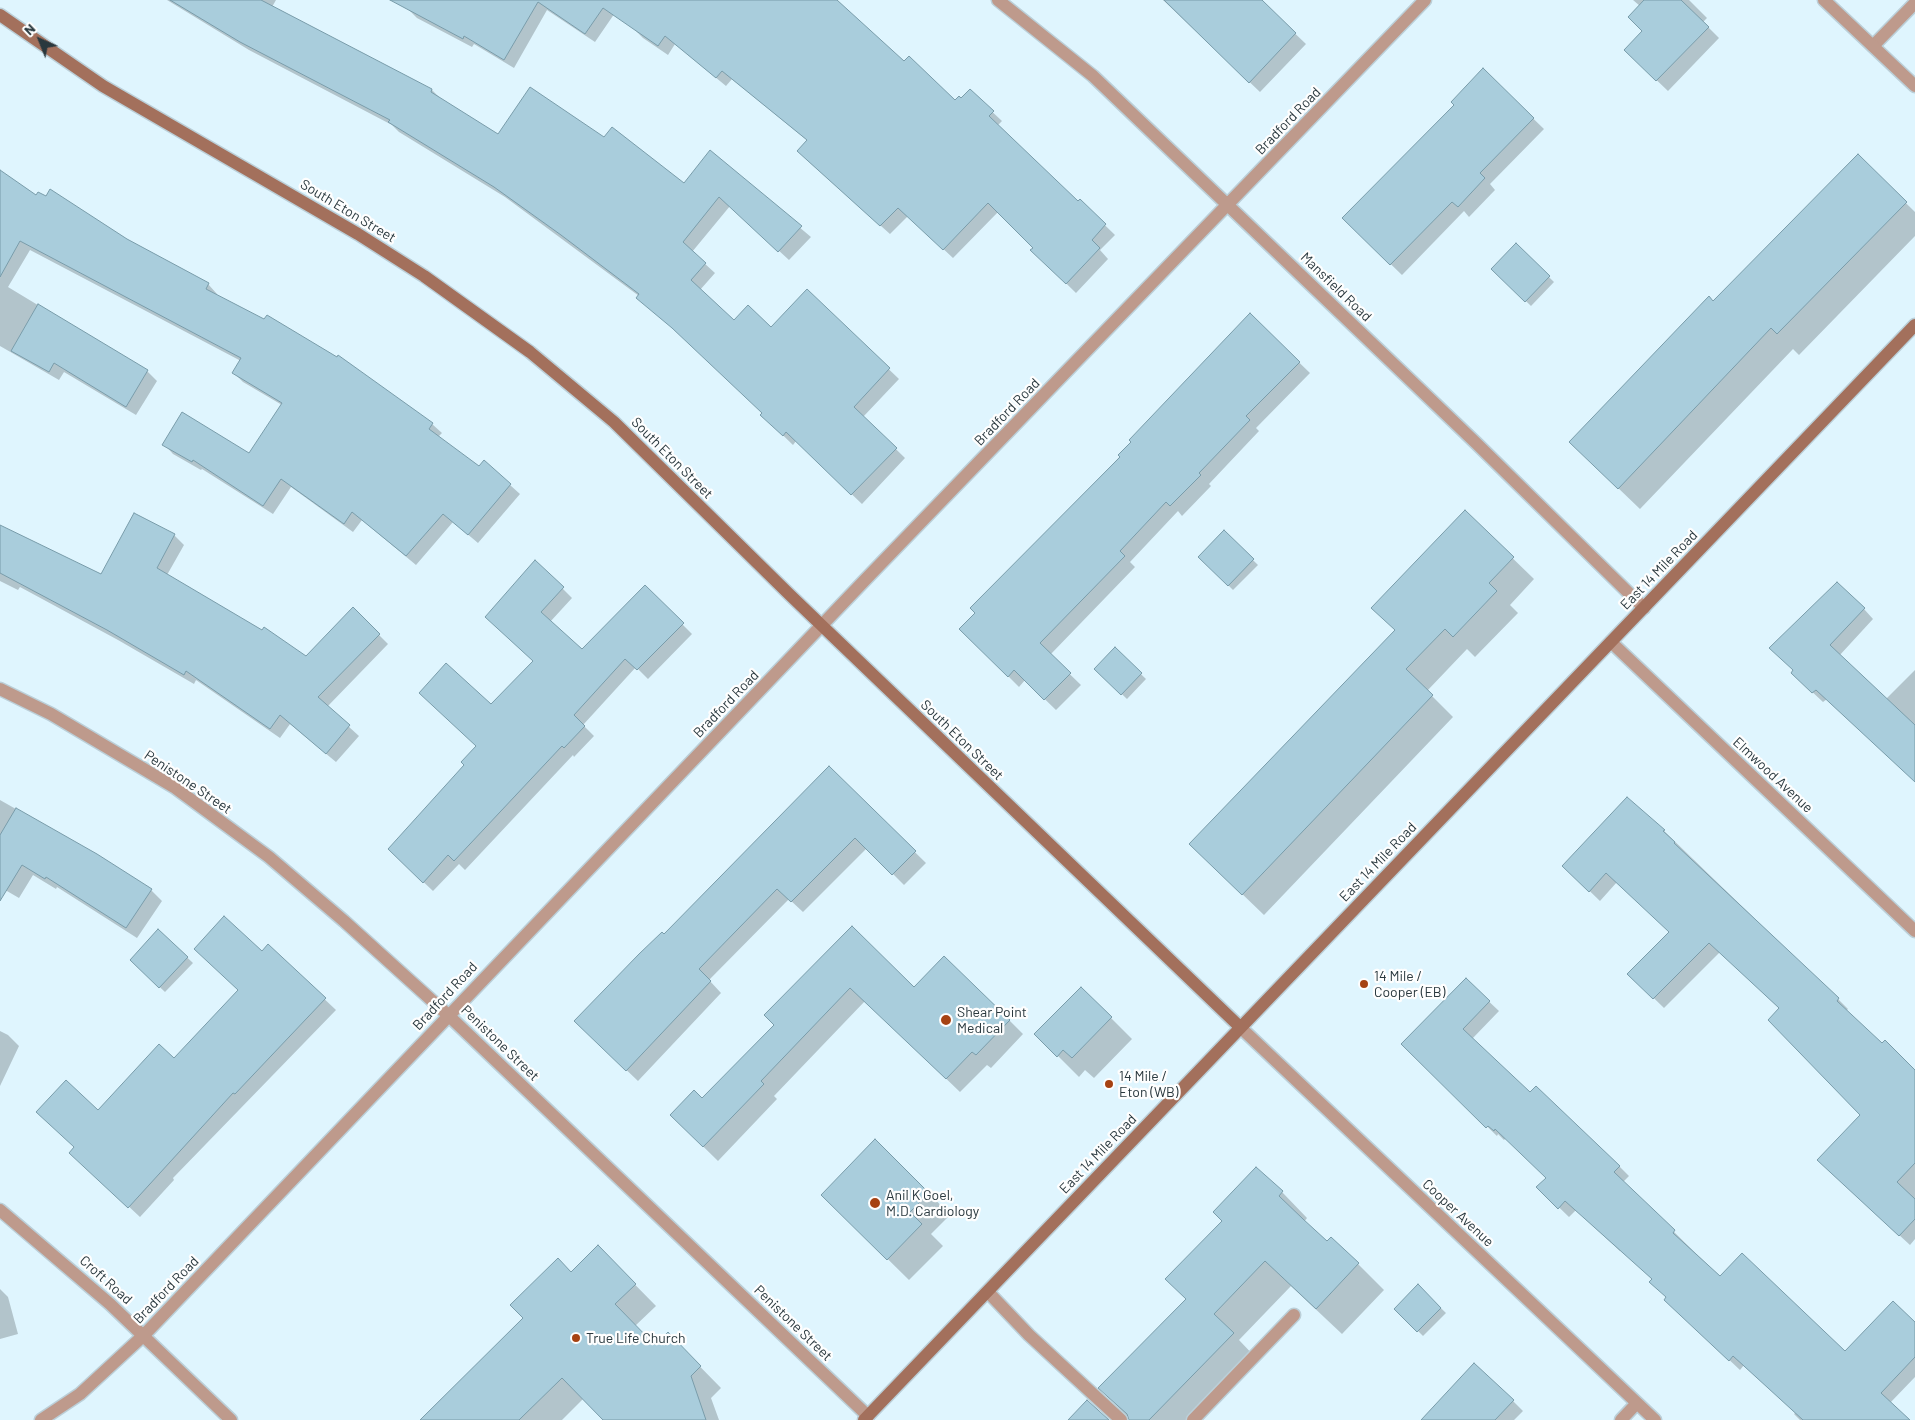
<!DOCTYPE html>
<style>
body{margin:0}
#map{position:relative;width:1915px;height:1420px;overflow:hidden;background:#dff5fe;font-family:Barlow,sans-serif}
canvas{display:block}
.north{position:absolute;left:15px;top:15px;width:50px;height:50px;-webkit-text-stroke:4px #fefefe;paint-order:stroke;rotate:316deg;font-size:14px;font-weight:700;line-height:20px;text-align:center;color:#29383e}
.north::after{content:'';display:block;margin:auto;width:18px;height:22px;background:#29383e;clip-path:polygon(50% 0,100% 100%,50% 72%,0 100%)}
</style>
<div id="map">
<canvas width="1915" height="1420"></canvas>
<div class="north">N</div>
</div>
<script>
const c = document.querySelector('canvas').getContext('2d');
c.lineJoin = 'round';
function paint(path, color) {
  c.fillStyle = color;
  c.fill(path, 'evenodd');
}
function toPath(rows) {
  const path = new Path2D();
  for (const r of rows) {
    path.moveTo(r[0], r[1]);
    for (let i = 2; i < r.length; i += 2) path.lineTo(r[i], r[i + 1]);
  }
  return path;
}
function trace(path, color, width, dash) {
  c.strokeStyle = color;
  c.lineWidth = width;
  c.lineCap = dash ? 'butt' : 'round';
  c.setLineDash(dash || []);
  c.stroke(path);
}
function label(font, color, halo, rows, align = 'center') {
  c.font = font + ' Barlow,sans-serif';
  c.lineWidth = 4.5;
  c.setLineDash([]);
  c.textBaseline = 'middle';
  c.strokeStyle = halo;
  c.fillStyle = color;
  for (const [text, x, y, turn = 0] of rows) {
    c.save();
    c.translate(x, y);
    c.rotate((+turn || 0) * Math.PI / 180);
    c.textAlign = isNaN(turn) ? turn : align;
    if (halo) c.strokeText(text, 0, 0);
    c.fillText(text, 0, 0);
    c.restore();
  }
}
paint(toPath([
 [167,0,276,0,272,7,432,90,441,99,499,136,605,139,684,185,710,152,811,237,789,260,730,206,692,252,715,273,700,290,734,322,771,329,807,291,899,379,863,417,905,458,862,504,796,441,793,445,762,415,763,413,639,296,505,197,399,132,392,125,249,50],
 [413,0,613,0,619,7,595,42,547,10,514,68,474,44,472,47,417,18,408,9],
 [654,0,827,0,955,102,961,100,970,91,1002,121,997,126,1078,203,1080,201,1115,235,1100,250,1108,259,1076,293,1032,250,1035,248,998,212,953,258,908,216,890,234,808,161,808,141,732,79,726,86,675,44,668,55,643,38,634,29],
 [1163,0,1262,2,1306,44,1260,92],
 [1633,0,1689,0,1707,18,1703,22,1719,38,1668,91,1625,50,1644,31,1640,6],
 [1483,70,1544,129,1490,184,1495,190,1469,217,1464,211,1402,275,1343,218,1455,105],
 [1858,156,1915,212,1915,236,1799,355,1793,349,1640,509,1592,463,1713,303],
 [0,171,37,196,126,240,208,284,217,294,216,295,432,424,442,433,438,437,479,467,510,485,520,494,478,543,453,522,416,565,362,520,353,532,291,487,273,514,202,469,201,470,173,454,164,444,250,455,282,405,243,382,234,373,241,361,30,250,8,287,147,371,157,381,136,415,64,372,59,380,0,346],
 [1516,245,1554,282,1531,306,1493,269],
 [1250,315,1310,373,1256,428,1259,431,1209,484,1211,486,1182,516,1178,511,1130,562,1135,567,1050,655,1081,685,1056,710,1025,680,1019,687,961,629],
 [1465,512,1534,579,1510,605,1518,613,1475,657,1467,649,1427,691,1453,717,1264,915,1212,865,1396,631],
 [0,527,101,576,174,535,184,545,167,575,306,657,353,609,388,644,327,707,359,736,336,762,290,724,280,738,196,680,194,684,118,640,20,587,18,590,0,581],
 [1224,532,1258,565,1233,590,1200,557],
 [536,562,572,598,550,622,582,651,645,587,692,634,648,679,636,667,583,725,594,736,574,757,573,755,465,870,459,864,433,891,399,859,478,747,491,706,534,661],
 [1864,609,1873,619,1839,656,1886,699,1915,670,1915,781,1827,699,1823,702,1792,673],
 [1115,649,1146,679,1127,699,1096,669],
 [829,768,926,863,904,885,867,848,803,912,789,899,709,980,721,993,638,1081,575,1021,664,936],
 [1627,799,1664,831,1838,999,1848,1009,1846,1011,1915,1077,1915,1239,1910,1245,1828,1170,1862,1115,1780,1009,1720,952,1664,1008,1629,974,1671,932,1617,882,1600,901,1574,876],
 [0,800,97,855,151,890,162,901,137,938,57,887,56,889,33,875,19,898,0,887],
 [852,928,914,989,1009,1020,1023,1034,991,1068,987,1065,960,1092,865,1001,774,1096,777,1099,718,1161,671,1115,702,1099,776,1025],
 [158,930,193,963,165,992,131,960],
 [268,946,336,1010,173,1178,174,1180,140,1217,82,1163,98,1112,174,1060,239,990],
 [1466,980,1499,1011,1472,1039,1530,1094,1619,1166,1629,1176,1623,1182,1720,1277,1845,1353,1915,1324,1915,1377,1890,1403,1907,1420,1800,1420,1794,1414,1796,1412,1744,1365,1740,1370,1676,1310,1653,1280,1622,1250,1620,1251,1576,1210,1569,1217,1538,1187,1548,1178,1506,1138,1504,1140,1498,1134,1497,1136,1402,1044],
 [1081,988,1132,1039,1094,1078,1085,1070,1079,1077,1036,1034],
 [0,1031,8,1035,19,1046,0,1086],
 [1282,1192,1307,1218,1304,1222,1327,1243,1358,1264,1384,1290,1342,1334,1291,1286,1239,1340,1258,1360,1198,1420,1130,1420,1100,1388,1187,1299],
 [929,1193,950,1215,931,1234,943,1246,909,1280,844,1216],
 [598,1247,656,1306,635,1326,655,1346,668,1334,721,1388,711,1398,719,1420,605,1420,584,1398,562,1420,422,1420],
 [1418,1286,1446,1313,1423,1336,1396,1309],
 [0,1289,8,1297,18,1334,0,1339],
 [1513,1401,1523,1411,1514,1420,1423,1420]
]), '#0003');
const building = toPath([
 [170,0,261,0,432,89,431,92,498,134,530,87,604,137,612,127,684,183,710,150,802,226,778,252,719,197,683,242,706,263,691,280,734,320,748,305,771,327,807,289,890,368,854,407,897,448,851,495,786,432,783,436,760,415,762,413,672,328,636,298,639,294,561,235,494,187,388,122,390,120,240,42,170,0],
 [390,0,837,0,904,61,909,56,955,100,959,96,961,98,970,89,994,111,989,116,1078,201,1080,199,1106,224,1092,240,1100,248,1066,284,1030,250,1033,248,988,203,943,250,898,208,880,226,797,151,807,140,722,71,716,78,665,36,658,46,603,8,585,34,538,2,504,60,464,36,463,39,390,0],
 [1164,0,1262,0,1296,33,1249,83,1164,0],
 [1644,0,1681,0,1709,27,1656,81,1624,50,1642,31,1628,17,1644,0],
 [1483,68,1534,118,1480,173,1485,178,1458,207,1452,202,1390,265,1342,218,1454,105,1451,102,1483,68],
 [1858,154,1907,202,1777,334,1771,328,1618,489,1569,442,1709,296,1713,301,1858,154],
 [0,170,36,195,38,192,46,196,50,189,127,239,209,283,206,289,264,319,267,315,337,357,338,355,433,423,429,429,479,466,484,460,511,484,468,535,443,514,406,556,352,512,344,524,281,479,263,506,193,460,192,462,162,445,182,412,249,453,282,403,232,373,241,358,20,241,0,277,0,170],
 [1516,243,1550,276,1525,302,1491,269,1516,243],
 [38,304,148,370,126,407,54,363,49,372,11,351,38,304],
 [1250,313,1300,362,1246,416,1250,420,1199,473,1201,475,1170,506,1166,502,1120,551,1125,556,1040,643,1071,673,1044,700,1014,670,1008,677,959,629,975,613,970,608,1120,457,1118,455,1131,442,1129,440,1250,313],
 [1465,510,1514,557,1489,583,1497,591,1453,637,1445,629,1406,669,1433,695,1242,895,1189,844,1395,630,1371,608,1465,510],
 [134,513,175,534,157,568,262,630,264,627,306,656,353,607,380,634,318,697,350,725,326,754,280,715,270,729,186,671,184,675,107,630,0,573,0,525,101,574,134,513],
 [1224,530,1254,559,1228,586,1198,557,1224,530],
 [535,560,564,587,541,612,582,649,645,585,684,623,637,670,625,659,574,715,585,726,564,748,562,746,454,861,448,855,423,883,388,849,464,765,461,762,476,746,419,693,446,663,491,704,533,661,485,617,535,560],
 [1837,582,1865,608,1830,645,1915,725,1915,782,1816,690,1812,693,1791,673,1793,670,1769,648,1837,582],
 [1115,647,1142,673,1121,695,1094,669,1115,647],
 [829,766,916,851,892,875,855,838,791,902,777,889,699,969,711,981,626,1071,574,1021,639,954,662,932,664,934,829,766],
 [1627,797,1665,830,1663,831,1675,842,1674,843,1839,998,1837,1001,1882,1043,1885,1040,1915,1070,1915,1163,1897,1182,1915,1199,1915,1219,1899,1236,1817,1160,1860,1115,1768,1020,1779,1008,1709,943,1653,999,1627,974,1669,932,1606,873,1589,892,1562,866,1627,797],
 [16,808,97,854,152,889,126,928,46,877,45,879,22,865,0,901,0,835,16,808],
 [224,916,262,951,268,944,326,998,235,1094,233,1093,128,1208,69,1153,74,1147,36,1112,66,1080,98,1110,159,1044,174,1058,238,990,194,949,224,916],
 [852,926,914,987,944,956,1010,1020,976,1055,972,1052,946,1079,850,988,761,1081,764,1084,703,1147,670,1115,694,1090,702,1098,774,1025,764,1015,852,926],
 [158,929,188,957,159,988,130,960,158,929],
 [1466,978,1490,1001,1463,1029,1530,1092,1536,1086,1620,1166,1614,1172,1675,1230,1673,1233,1720,1276,1742,1253,1845,1351,1893,1301,1915,1322,1915,1357,1881,1393,1910,1420,1803,1420,1733,1356,1729,1361,1664,1300,1666,1297,1649,1282,1652,1279,1565,1201,1558,1209,1536,1187,1546,1178,1495,1129,1494,1131,1488,1126,1486,1128,1401,1044,1466,978],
 [1081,987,1112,1017,1072,1058,1063,1050,1057,1057,1034,1034,1081,987],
 [875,1139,929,1193,910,1212,922,1224,887,1260,821,1195,875,1139],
 [1256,1167,1283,1191,1279,1196,1303,1219,1327,1241,1331,1237,1359,1263,1316,1309,1265,1261,1214,1314,1234,1333,1149,1420,1129,1420,1127,1414,1098,1388,1186,1299,1165,1279,1222,1221,1213,1212,1256,1167],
 [598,1245,636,1284,615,1304,655,1345,668,1332,701,1366,691,1376,706,1420,603,1420,562,1378,519,1420,420,1420,523,1318,510,1305,558,1258,571,1272,598,1245],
 [1418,1284,1441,1308,1417,1332,1394,1309,1418,1284],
 [1474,1363,1514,1400,1495,1420,1421,1420,1474,1363],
 [1087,1400,1109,1420,1068,1420,1087,1400]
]);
paint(building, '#a9cddc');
trace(building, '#799caa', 1);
const lane = toPath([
 [1873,46,1915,3],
 [988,1292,1029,1335,1121,1420],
 [1193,1420,1294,1315]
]);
const street = toPath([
 [998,0,1093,76,1476,443,1644,608],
 [1824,0,1915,86],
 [1611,642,1915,931],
 [0,689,51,714,174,787,269,857,344,921,448,1015,868,1416],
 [1240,1027,1655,1420],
 [0,1210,110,1304,231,1420],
 [41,1420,80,1394,144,1335,865,580,1425,0],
 [1621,1420,1637,1403]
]);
const secondary = toPath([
 [0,15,103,86,358,234,424,276,530,352,614,422,790,595,1240,1027],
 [864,1420,1915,325]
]);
trace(lane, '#bbcfd8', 15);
trace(street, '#bbcfd8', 15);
trace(secondary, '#bbcfd8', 15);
trace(lane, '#be9a8c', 12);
trace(street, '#be9a8c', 12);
trace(secondary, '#a3705c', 12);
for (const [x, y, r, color] of [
 [1364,984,5,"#a64212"],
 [946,1020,6,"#a64212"],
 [1109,1084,5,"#a64212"],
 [875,1203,6,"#a64212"],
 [576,1338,5,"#a64212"]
]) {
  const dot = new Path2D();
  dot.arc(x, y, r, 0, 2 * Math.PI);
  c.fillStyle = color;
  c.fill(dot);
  trace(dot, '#fefefe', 2);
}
label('14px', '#29383e', '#fefefe', [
 ["Bradford Road",1288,121,-46],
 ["South Eton Street",348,211,31],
 ["Mansfield Road",1336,287,44],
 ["Bradford Road",1007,412,-46],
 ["South Eton Street",672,458,45],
 ["East 14 Mile Road",1659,570,-46],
 ["Bradford Road",726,704,-46],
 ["South Eton Street",962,740,44],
 ["Elmwood Avenue",1773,775,43],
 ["Penistone Street",188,782,34],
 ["East 14 Mile Road",1378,862,-46],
 ["Bradford Road",445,996,-47],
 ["Penistone Street",500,1043,44],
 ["East 14 Mile Road",1098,1154,-46],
 ["Cooper Avenue",1458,1213,43],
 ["Croft Road",106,1280,42],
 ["Bradford Road",166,1290,-46],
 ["Penistone Street",793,1323,44]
]);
label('14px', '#29383e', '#fefefe', [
 ["14 Mile /",1374,976],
 ["Cooper (EB)",1374,992],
 ["Shear Point",957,1012],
 ["Medical",957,1028],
 ["14 Mile /",1119,1076],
 ["Eton (WB)",1119,1092],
 ["Anil K Goel,",886,1195],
 ["M.D. Cardiology",886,1211],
 ["True Life Church",586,1338]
], 'left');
</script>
